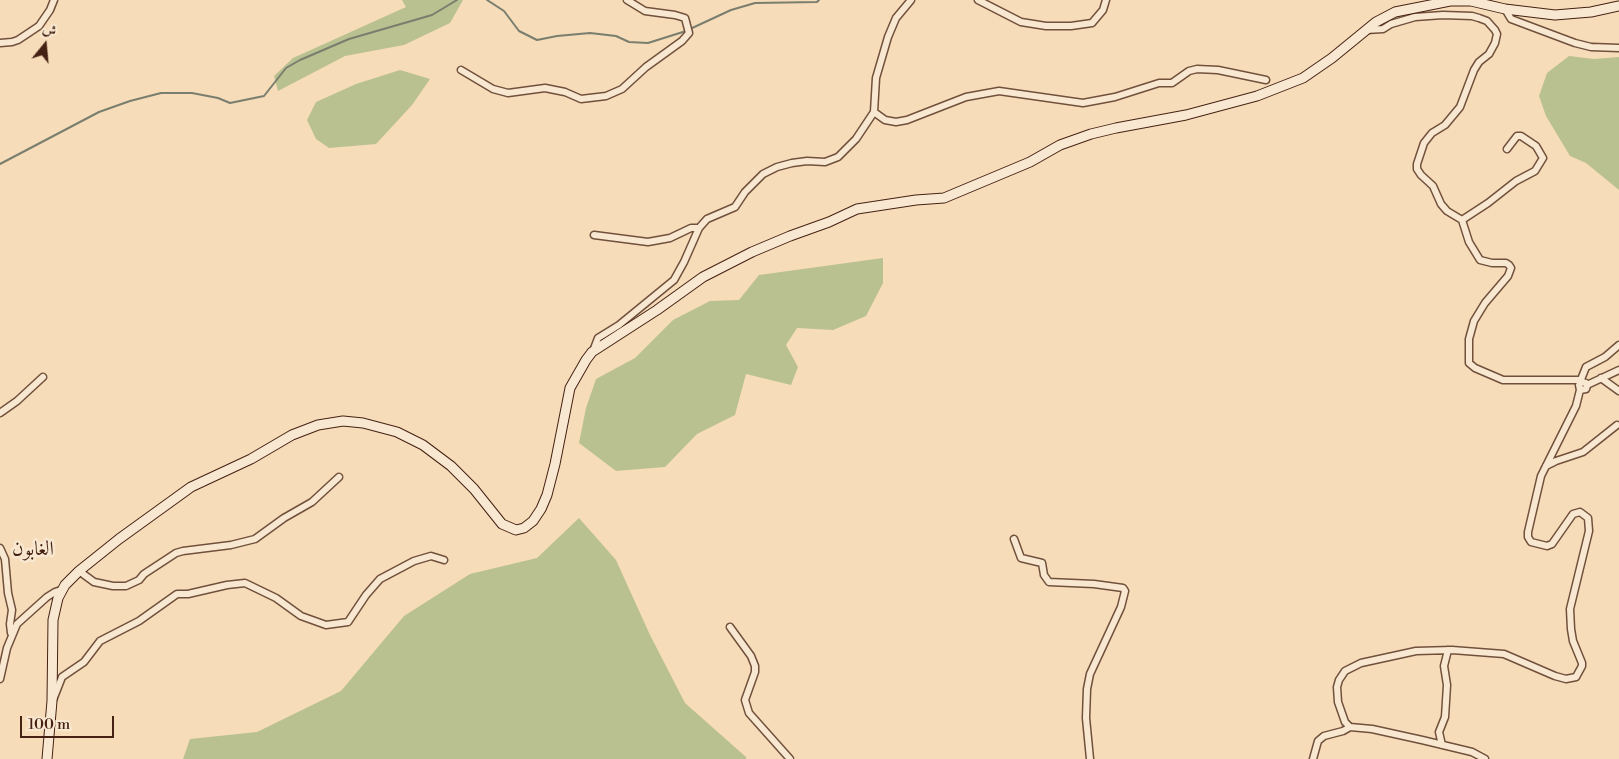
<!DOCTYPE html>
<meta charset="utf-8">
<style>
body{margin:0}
#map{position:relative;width:1619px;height:759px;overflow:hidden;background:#f6dcb8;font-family:"Libre Bodoni",Amiri,serif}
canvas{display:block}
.north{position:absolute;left:20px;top:20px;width:50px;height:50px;-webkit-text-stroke:4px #f9e8d1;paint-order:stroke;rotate:17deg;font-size:14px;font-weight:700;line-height:20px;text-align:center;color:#452113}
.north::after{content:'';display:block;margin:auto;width:18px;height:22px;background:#452113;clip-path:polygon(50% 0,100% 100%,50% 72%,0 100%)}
.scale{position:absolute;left:20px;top:716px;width:94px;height:22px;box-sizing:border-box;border:2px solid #452113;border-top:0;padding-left:6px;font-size:15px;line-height:18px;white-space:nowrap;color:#452113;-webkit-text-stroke:4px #f9e8d1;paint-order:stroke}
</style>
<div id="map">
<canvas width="1619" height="759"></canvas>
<div class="north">ش</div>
<div class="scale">100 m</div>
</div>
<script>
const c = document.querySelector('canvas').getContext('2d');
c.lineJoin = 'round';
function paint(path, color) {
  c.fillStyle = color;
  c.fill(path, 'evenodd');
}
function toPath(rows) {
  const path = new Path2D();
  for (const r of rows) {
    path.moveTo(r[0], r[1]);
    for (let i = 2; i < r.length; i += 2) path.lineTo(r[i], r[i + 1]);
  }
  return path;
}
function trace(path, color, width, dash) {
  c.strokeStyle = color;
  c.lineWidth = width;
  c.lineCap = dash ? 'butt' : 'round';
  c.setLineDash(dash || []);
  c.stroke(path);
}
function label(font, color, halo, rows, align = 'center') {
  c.font = font + ' "Libre Bodoni",Amiri,serif';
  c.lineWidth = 5;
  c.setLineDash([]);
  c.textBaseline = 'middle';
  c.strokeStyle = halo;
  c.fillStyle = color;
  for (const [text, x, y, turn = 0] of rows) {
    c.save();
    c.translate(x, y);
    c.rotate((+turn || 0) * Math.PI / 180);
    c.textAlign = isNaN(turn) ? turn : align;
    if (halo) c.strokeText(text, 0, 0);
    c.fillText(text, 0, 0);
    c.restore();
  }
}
paint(toPath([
 [402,0,463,0,450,23,404,45,345,56,278,91,274,76,293,58,406,7],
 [1569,56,1594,59,1619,57,1619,190,1586,163,1570,156,1546,116,1539,96,1547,73],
 [400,70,430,79,412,105,376,144,329,148,316,139,307,120,316,102,356,84],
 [883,258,883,283,866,316,833,330,797,328,786,345,798,367,791,385,746,374,735,415,697,434,665,467,616,471,579,443,586,408,596,379,635,358,673,320,710,301,739,300,759,275],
 [579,518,616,560,650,635,685,703,746,757,746,759,183,759,190,739,257,732,341,691,404,616,470,574,537,558]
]), '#bac190');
trace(toPath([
 [487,0,504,11,519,31,537,40,557,36,590,33,616,36,629,42,648,43,686,31],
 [690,29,731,10,755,3,817,2,819,0],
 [0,164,99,112,130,101,161,93,192,93,218,98,230,103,264,96,286,68,300,60,349,39,432,15,457,0]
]), '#7a7e6e', 2);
const street = toPath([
 [978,0,1021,22,1046,26,1071,26,1092,23,1103,10,1106,0],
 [1505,9,1511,19,1575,43,1591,47,1619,48],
 [1366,30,1383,29,1391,24,1415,17,1443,15,1472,16,1479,18,1487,21,1495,30,1497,34,1495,43,1489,54,1479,62,1474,70,1460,107,1445,125,1432,133,1424,143,1417,164,1417,169,1421,175,1433,186,1441,204,1447,211,1462,220,1469,242,1480,260,1492,263,1506,263,1509,265,1511,268,1508,276,1485,303,1474,321,1469,339,1469,363,1475,368,1503,380,1581,380],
 [0,43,12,42,18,40,39,26,50,10,54,0],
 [461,70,493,89,508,93,545,88,565,92,581,99,606,96,622,89,646,67,682,41,689,33,685,18,675,15,645,11,627,0],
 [874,112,885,120,896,122,907,120,966,97,999,91,1083,103,1115,97,1159,83,1172,83,1189,71,1197,69,1218,70,1266,80],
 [1462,220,1488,203,1516,181,1535,171,1543,158,1536,146,1521,136,1517,136,1507,149],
 [594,235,648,242,670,238,691,228,699,228],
 [593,351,598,338,619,325,674,280,684,262,699,228,707,219,735,207,745,192,763,174,777,167,792,163,807,161,825,162,838,157,856,139,874,112,876,78,888,37,896,18,911,0],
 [1601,378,1619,391],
 [1580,382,1586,367,1605,357,1619,345],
 [1587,385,1619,370],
 [0,413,17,401,43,377],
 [1546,466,1556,461,1583,452,1617,425],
 [1014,539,1021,558,1042,563,1044,575,1049,582,1094,584,1123,588,1125,591,1121,607,1090,674,1087,689,1086,718,1090,759],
 [0,548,5,559,8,593,12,610,10,624,11,633],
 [79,571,94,582,113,586,126,586,139,580,144,574,176,553,183,551,231,545,255,539,284,518,312,502,339,477],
 [730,627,751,656,755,666,755,672,745,700,749,713,790,759],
 [0,679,7,648,17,624,47,597,55,592,61,590],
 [53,700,62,677,84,662,100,641,139,621,177,594,188,594,227,585,245,583,276,598,301,616,326,625,348,622,366,595,380,579,414,561,431,556,444,560],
 [1442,745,1439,732,1445,717,1447,685,1444,666,1448,650],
 [1313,759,1318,741,1324,736,1343,731,1350,727],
 [1485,759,1472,752,1422,740,1372,729,1350,727,1345,722,1338,702,1337,687,1339,680,1345,671,1361,663,1416,651,1452,650,1504,654,1555,676,1566,679,1576,677,1582,666,1582,663,1573,641,1571,629,1570,609,1589,531,1588,518,1580,512,1573,514,1552,544,1547,546,1531,542,1528,537,1528,532,1541,476,1576,406,1580,390,1579,385,1582,382,1586,383,1587,386,1586,389,1580,390]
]);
const secondary = toPath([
 [47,759,52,701,53,620,58,598,65,585,79,571,119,539,191,487,251,459,292,435,318,425,343,421,363,423,397,432,423,445,451,466,474,489,502,524,516,530,524,528,533,521,541,509,547,495,555,464,570,388,586,360,592,352,657,310,703,277,752,252,790,236,829,222,857,209,916,200,944,198,1030,162,1060,145,1091,134,1116,128,1186,115,1257,96,1303,78,1332,58,1376,22,1395,12,1450,1,1471,1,1505,9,1555,15,1591,12,1619,6]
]);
trace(street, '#71503c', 9);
trace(secondary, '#452113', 11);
trace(street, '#f9e8d1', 6);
trace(secondary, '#f9e8d1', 9);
label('20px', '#452113', '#f9e8d1', [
 ["الغابون",33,550]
]);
</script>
